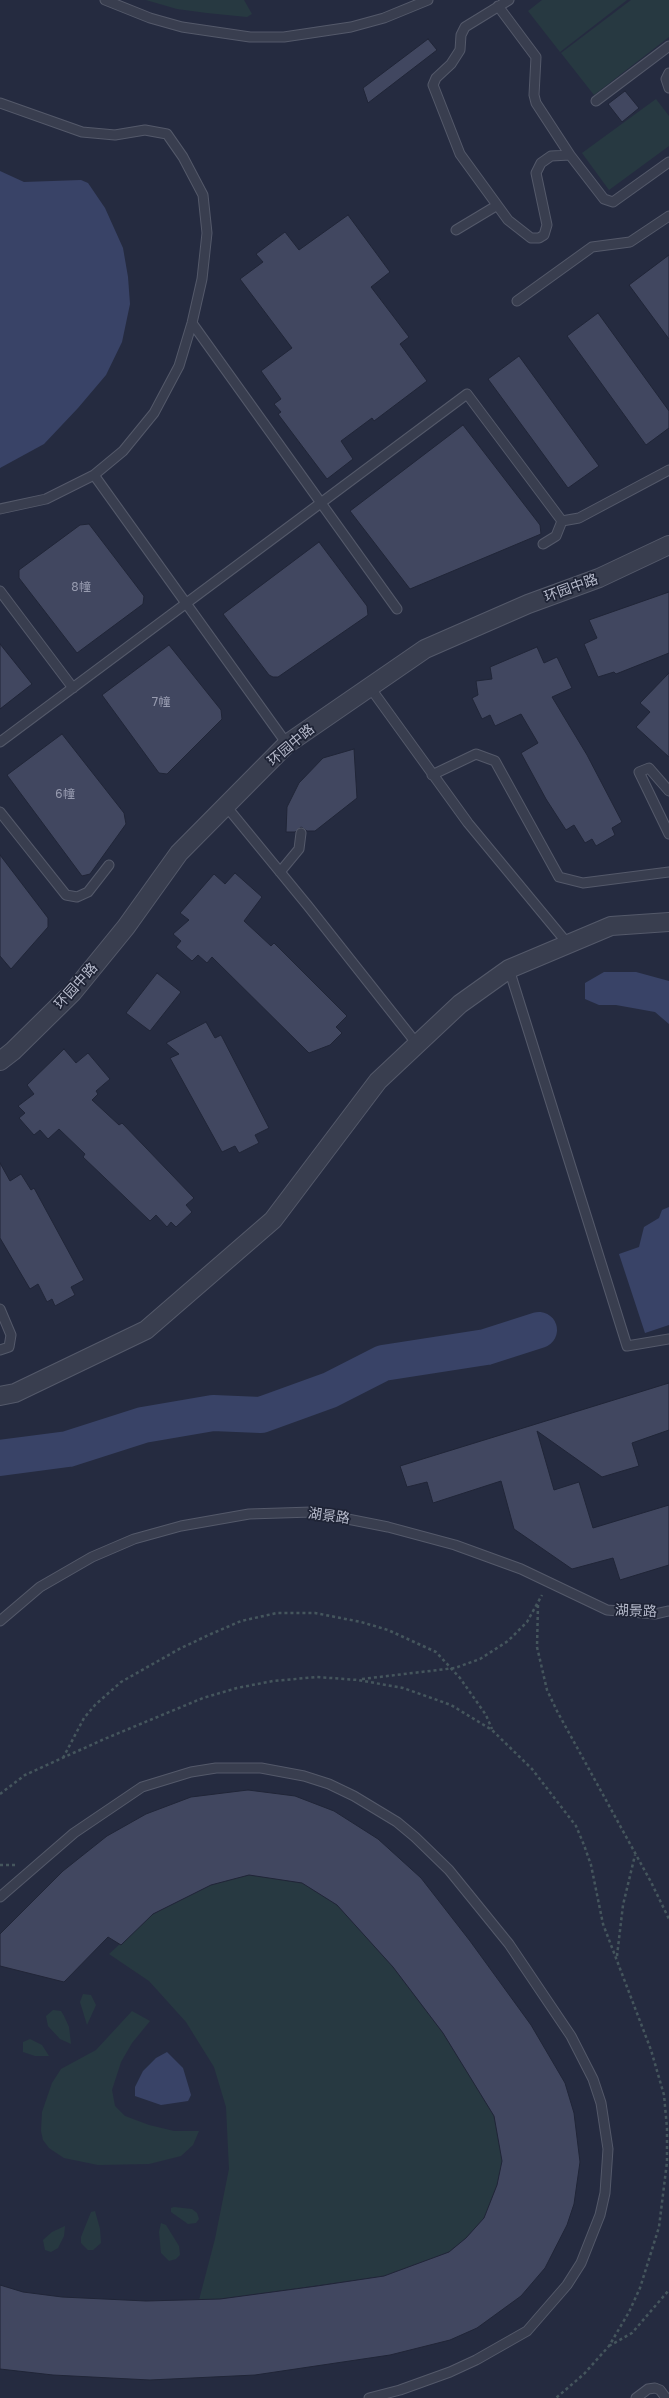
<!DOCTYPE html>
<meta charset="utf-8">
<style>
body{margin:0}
canvas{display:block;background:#252b40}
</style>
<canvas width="669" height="2398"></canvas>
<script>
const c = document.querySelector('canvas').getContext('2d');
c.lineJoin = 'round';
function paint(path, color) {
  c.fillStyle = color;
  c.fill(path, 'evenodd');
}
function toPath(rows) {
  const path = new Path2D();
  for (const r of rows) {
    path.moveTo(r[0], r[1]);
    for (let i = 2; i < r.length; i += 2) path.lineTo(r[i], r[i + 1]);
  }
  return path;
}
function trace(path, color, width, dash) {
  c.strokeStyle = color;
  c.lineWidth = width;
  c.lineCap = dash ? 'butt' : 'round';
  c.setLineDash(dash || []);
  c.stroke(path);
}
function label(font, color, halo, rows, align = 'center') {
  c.font = font + ' "Golos Text","Noto Sans SC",sans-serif';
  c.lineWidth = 3.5;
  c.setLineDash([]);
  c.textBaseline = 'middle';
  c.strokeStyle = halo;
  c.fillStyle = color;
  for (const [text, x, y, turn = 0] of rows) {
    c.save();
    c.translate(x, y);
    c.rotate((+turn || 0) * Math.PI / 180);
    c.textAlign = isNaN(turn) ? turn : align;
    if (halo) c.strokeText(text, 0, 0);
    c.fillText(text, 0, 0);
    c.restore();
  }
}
paint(toPath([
 [146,0,244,0,252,14,247,17,207,13,177,9],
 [542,0,627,0,560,52,528,11],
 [631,0,669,0,669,37,594,95,561,53],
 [656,99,669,116,669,146,609,190,582,153],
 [249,1875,302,1883,337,1905,393,1967,443,2033,494,2116,502,2161,497,2185,484,2218,466,2238,449,2252,384,2276,220,2299,199,2300,215,2239,229,2169,226,2107,214,2067,186,2022,149,1981,109,1954,153,1914,211,1885],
 [83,1994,91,1995,96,2005,87,2025,80,2002],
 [53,2010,61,2011,64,2016,69,2027,71,2044,60,2039,48,2026,46,2016],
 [132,2011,150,2021,132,2043,121,2062,112,2090,115,2106,125,2116,149,2125,174,2131,199,2131,193,2145,181,2156,149,2164,98,2165,64,2158,49,2148,43,2140,41,2131,42,2112,52,2083,61,2069,96,2050],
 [30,2039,42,2045,49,2056,35,2056,23,2052,23,2042],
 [174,2207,192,2209,197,2213,199,2219,196,2223,188,2224,171,2212,171,2208],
 [95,2211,100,2229,101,2243,93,2250,88,2250,81,2243,81,2237,91,2212],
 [161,2223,166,2225,179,2246,180,2255,176,2259,169,2261,161,2253,159,2232],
 [65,2226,64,2236,58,2248,51,2252,45,2250,43,2240,52,2232]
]), '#273941');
paint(toPath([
 [0,171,24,182,81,180,88,183,105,208,123,248,128,277,130,304,122,342,106,375,78,408,44,444,0,468],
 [604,972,636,972,669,981,669,1024,655,1012,616,1005,599,1005,585,999,585,983],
 [669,1207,669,1325,645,1333,619,1254,639,1247,644,1227,659,1218,662,1210],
 [167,2052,183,2068,189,2088,191,2095,188,2101,161,2105,135,2096,135,2087,143,2071,156,2058]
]), '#394367');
trace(toPath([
 [0,1458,68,1449,143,1425,213,1413,261,1415,330,1390,383,1363,486,1347,539,1330]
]), '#394367', 36);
const building = toPath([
 [428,39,437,50,368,103,363,88,428,39],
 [625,91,639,108,622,122,608,104,625,91],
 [348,215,390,272,371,287,409,337,400,344,427,381,374,421,372,418,341,441,353,459,327,479,278,414,281,412,274,404,281,399,261,371,292,348,240,279,263,262,256,254,285,232,299,250,348,215],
 [669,255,669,339,629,285,669,255],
 [598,313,669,411,669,428,646,445,567,336,598,313],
 [519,356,599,466,568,488,488,379,519,356],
 [463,425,540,525,541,534,410,589,350,511,463,425],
 [89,524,144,596,143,604,77,653,19,578,19,570,80,525,89,524],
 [319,542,367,606,368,615,278,677,273,677,269,675,223,614,319,542],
 [669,592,669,653,616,674,614,672,598,677,584,644,597,638,589,620,669,592],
 [0,644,32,684,0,709,0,644],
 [169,645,221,710,222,719,167,774,159,773,102,695,169,645],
 [537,647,544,663,557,657,572,688,552,697,587,755,622,822,612,828,615,835,596,846,592,839,585,843,574,825,566,830,546,799,521,753,538,743,521,714,495,726,490,715,482,719,472,698,478,695,476,681,492,679,490,667,537,647],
 [669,673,669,757,636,727,650,712,640,703,669,673],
 [62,734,124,813,126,824,90,874,82,876,7,775,62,734],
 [354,749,357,798,315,831,307,831,301,827,295,832,286,832,287,807,299,783,323,758,354,749],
 [0,855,48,918,48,927,11,969,0,956,0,855],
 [235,873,262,897,244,921,271,946,274,943,347,1016,336,1027,342,1033,330,1045,309,1053,212,957,207,963,198,955,192,961,176,947,181,941,173,934,189,920,180,913,214,874,225,884,235,873],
 [157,973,181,992,150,1031,126,1013,157,973],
 [206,1022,215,1038,221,1035,269,1128,255,1135,259,1143,239,1153,235,1146,222,1152,170,1058,179,1054,166,1043,206,1022],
 [64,1049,76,1063,88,1053,110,1079,96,1091,98,1094,92,1100,119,1125,122,1123,194,1198,186,1205,192,1212,176,1227,171,1222,167,1227,156,1215,150,1221,83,1157,85,1154,59,1129,48,1139,40,1130,34,1135,19,1118,25,1113,18,1106,34,1094,27,1085,64,1049],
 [0,1163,10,1181,21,1174,31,1190,34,1188,84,1280,71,1287,75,1295,55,1306,52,1299,47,1302,38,1284,30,1289,0,1238,0,1163],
 [669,1383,669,1430,632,1443,639,1466,602,1477,537,1431,554,1490,579,1482,593,1528,669,1505,669,1565,620,1580,613,1558,572,1569,514,1529,501,1481,433,1503,427,1482,407,1487,400,1466,669,1383],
 [248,1790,295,1796,334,1811,378,1839,421,1878,470,1941,531,2025,565,2083,574,2113,580,2162,574,2204,567,2225,545,2268,521,2296,477,2328,450,2340,390,2355,255,2375,150,2380,53,2375,0,2369,0,2285,23,2292,62,2297,146,2301,220,2299,317,2286,384,2276,449,2252,466,2238,484,2218,497,2185,502,2161,494,2116,443,2033,393,1967,337,1905,302,1883,249,1875,211,1885,153,1914,121,1945,108,1937,64,1982,0,1966,0,1934,63,1871,107,1836,146,1814,191,1797,248,1790]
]);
paint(building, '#414760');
trace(building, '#202537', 1);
const service = toPath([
 [105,0,150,18,182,27,250,37,284,37,351,27,384,18,428,0],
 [509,0,465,27,461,35,460,50,451,64,436,78,433,85,460,154,508,220,531,238,539,238,544,235,547,225,536,173,541,163,551,156,570,155,604,199,613,202,669,162],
 [498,6,536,57,534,95,536,103,570,155],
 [669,73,666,79,669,88],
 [596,101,669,46],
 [0,103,82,132,115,135,145,130,167,134,183,157,203,195,207,233,202,279,192,323,179,366,154,413,123,451,94,475,46,499,0,509],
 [456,230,496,206],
 [517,301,592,247,630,242,669,216],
 [192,323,397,609],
 [94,475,287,744],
 [543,544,556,536,562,521],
 [0,591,73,688],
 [369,686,468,823,568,944],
 [0,742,467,394,562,521,579,518,669,470],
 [432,775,476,754,495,761,559,877,583,883,669,872],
 [669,791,649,768,639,772,669,834],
 [226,806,308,906,417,1044],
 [0,812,66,895,77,897,88,892,109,865],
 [280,872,299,849,301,833],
 [509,969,627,1346,669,1339],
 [0,1309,11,1335,9,1347,0,1350],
 [0,1621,40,1587,92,1557,134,1539,181,1526,249,1514,312,1512,388,1527,455,1545,521,1569,607,1610,655,1614,669,1611],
 [0,1897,74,1833,142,1787,191,1772,216,1768,261,1768,304,1776,329,1784,354,1796,397,1822,415,1837,449,1870,509,1944,571,2036,593,2079,601,2103,608,2149,605,2193,600,2215,581,2263,567,2285,527,2331,476,2360,450,2372,400,2390,369,2398],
 [636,2398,648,2389,655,2388,660,2390,666,2398]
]);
const minor = toPath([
 [0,1061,13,1051,73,992,126,927,179,853,287,744,425,649,528,604,599,578,669,545],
 [0,1396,15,1393,146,1330,273,1220,378,1081,460,1004,509,969,611,926,669,922]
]);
trace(service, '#54596a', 11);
trace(minor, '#54596a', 20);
trace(toPath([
 [538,1605,537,1647,547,1690,557,1711,651,1882,669,1919],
 [362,1679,455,1668,480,1659,508,1641,527,1622,542,1595],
 [63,1758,84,1718,95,1705,121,1682,181,1648,211,1634,241,1621,277,1613,315,1613,361,1622,388,1630,436,1652,460,1678,486,1715,492,1729],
 [0,1794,25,1775,102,1740,203,1698,237,1688,273,1681,317,1677,358,1680,403,1688,451,1705,492,1730,532,1769,576,1826,584,1845,591,1865,603,1924,651,2050,664,2095,667,2128,667,2162,659,2227,640,2288,629,2312,609,2346,584,2374,556,2398],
 [0,1865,15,1865],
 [617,1956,623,1905,635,1855],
 [609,2346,632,2333,669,2290]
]), '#45565d', 2.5, [3, 3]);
trace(service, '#393e4f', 9);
trace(minor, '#393e4f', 18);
label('12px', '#989cb0', null, [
 ["8幢",81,587],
 ["7幢",161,702],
 ["6幢",65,794]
]);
label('14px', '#b5b9ca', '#1e2335', [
 ["环园中路",571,588,-20],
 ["环园中路",291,745,-40],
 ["环园中路",76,986,-48],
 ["湖景路",329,1516,8],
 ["湖景路",636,1611,2]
]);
</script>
